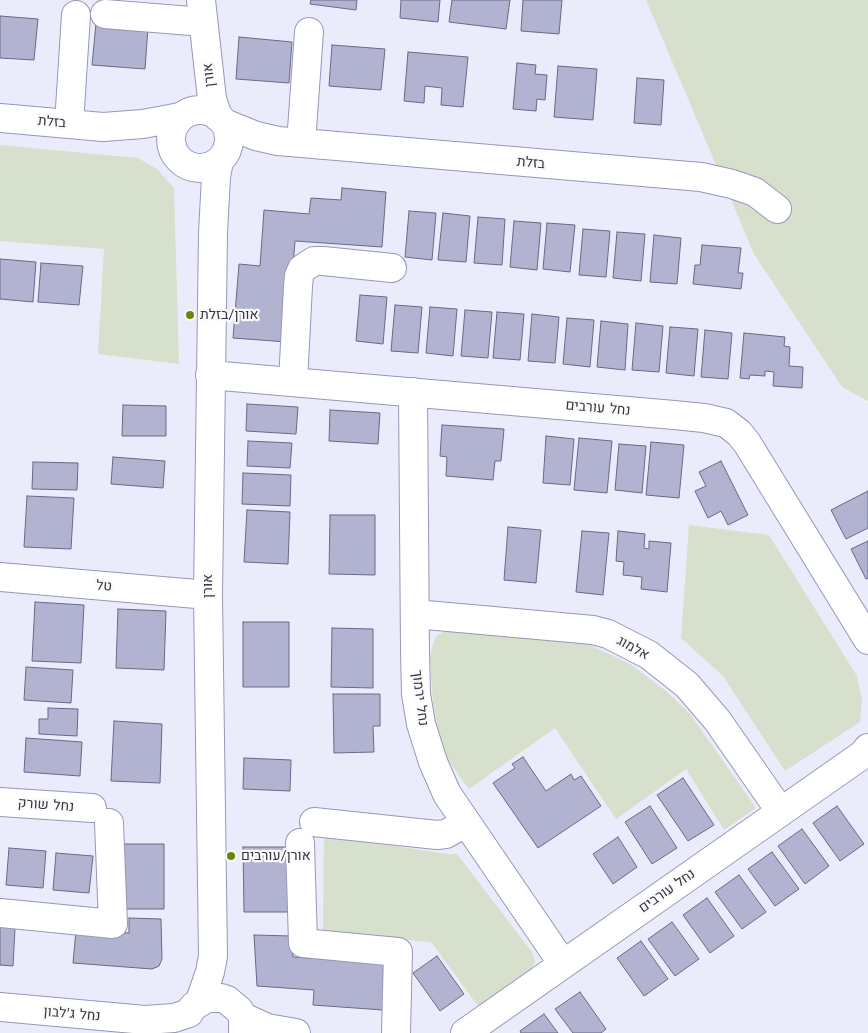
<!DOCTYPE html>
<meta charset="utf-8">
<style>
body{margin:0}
canvas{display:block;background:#ebecfb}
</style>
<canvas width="868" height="1033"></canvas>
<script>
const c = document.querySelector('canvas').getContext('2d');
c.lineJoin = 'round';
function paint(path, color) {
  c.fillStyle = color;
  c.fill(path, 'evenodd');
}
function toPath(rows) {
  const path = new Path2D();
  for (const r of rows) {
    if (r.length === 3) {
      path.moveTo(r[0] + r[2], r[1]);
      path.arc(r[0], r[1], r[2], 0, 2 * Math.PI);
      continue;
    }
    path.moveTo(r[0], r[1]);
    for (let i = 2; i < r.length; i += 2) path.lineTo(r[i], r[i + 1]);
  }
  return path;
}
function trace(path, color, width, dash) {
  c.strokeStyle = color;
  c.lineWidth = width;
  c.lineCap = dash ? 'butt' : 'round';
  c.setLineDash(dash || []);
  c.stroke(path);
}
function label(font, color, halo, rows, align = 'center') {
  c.font = font + ' "Work Sans",Heebo,sans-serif';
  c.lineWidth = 4.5;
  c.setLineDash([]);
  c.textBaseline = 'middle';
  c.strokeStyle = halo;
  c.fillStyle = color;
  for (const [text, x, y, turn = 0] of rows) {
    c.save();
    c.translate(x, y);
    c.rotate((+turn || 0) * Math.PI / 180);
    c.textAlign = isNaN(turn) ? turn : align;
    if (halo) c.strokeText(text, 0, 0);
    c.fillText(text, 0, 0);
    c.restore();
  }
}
paint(toPath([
 [646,0,868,0,868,401,842,387,754,254],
 [0,145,138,158,157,169,174,188,179,364,98,354,104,249,0,241],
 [689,525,769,535,857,676,862,700,860,722,785,771,723,676,681,638],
 [445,631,500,632,552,635,590,645,630,664,666,691,690,714,756,808,724,830,686,769,616,819,555,728,469,789,443,753,433,704,430,659,432,647,436,636],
 [324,835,447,854,457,854,532,952,535,961,532,969,478,1006,431,942,323,933]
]), '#d7e0cc');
const building = toPath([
 [311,0,357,0,356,10,310,4,311,0],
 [401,0,440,0,438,22,400,18,401,0],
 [452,0,510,0,506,29,449,22,452,0],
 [523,0,562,0,559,34,521,31,523,0],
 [0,16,38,19,34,60,0,58,0,16],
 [96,23,148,28,145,69,92,65,96,23],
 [239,37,292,42,289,83,236,79,239,37],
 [332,45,385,49,381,90,329,86,332,45],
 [408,52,468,57,463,107,441,105,442,88,425,86,424,103,404,101,408,52],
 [517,63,536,65,535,74,547,75,545,100,537,99,536,111,513,109,517,63],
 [558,66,597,69,593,120,554,117,558,66],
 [637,78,664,80,661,125,634,123,637,78],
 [342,188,386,192,382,247,295,241,287,342,233,338,239,264,260,266,264,210,309,214,311,198,341,200,342,188],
 [409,211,436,213,432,260,405,257,409,211],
 [443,213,470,216,466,262,438,260,443,213],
 [478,217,505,219,502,265,474,263,478,217],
 [514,221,541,223,537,270,510,267,514,221],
 [547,223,575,225,570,272,543,269,547,223],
 [583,229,610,231,606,277,579,275,583,229],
 [617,232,645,234,641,281,613,278,617,232],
 [654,235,681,238,677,284,650,282,654,235],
 [702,245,741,248,738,273,743,273,741,289,693,284,695,265,700,265,702,245],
 [0,259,36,262,33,302,0,299,0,259],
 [41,263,83,266,79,305,38,302,41,263],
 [360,295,387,297,383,344,356,341,360,295],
 [395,305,422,307,418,353,391,351,395,305],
 [430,307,457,309,453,356,426,353,430,307],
 [465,310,492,312,488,358,461,356,465,310],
 [497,312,524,314,520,360,493,358,497,312],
 [532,314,559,317,555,363,528,361,532,314],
 [567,318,594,320,590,367,563,364,567,318],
 [601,321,628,324,625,370,597,367,601,321],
 [636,323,663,326,659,372,632,370,636,323],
 [670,327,698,329,694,376,666,373,670,327],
 [705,330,732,333,728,379,701,377,705,330],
 [744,333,785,337,784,346,790,347,789,366,803,367,802,388,773,386,774,372,765,371,765,376,750,375,749,379,740,378,744,333],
 [247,404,298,407,296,434,246,431,247,404],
 [123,405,166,406,166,436,122,436,123,405],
 [330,410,380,413,378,444,329,441,330,410],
 [442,425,504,429,501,461,495,461,493,480,446,476,447,457,440,456,442,425],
 [546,436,574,439,570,485,543,483,546,436],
 [579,438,612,441,607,493,574,490,579,438],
 [248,441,292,443,290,468,247,466,248,441],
 [651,442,684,445,679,498,646,495,651,442],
 [619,444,646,446,642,493,615,490,619,444],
 [113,457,165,461,163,488,111,484,113,457],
 [721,461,748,515,728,525,721,511,708,518,695,491,706,486,699,472,721,461],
 [33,462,78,463,77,490,32,489,33,462],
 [243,473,291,475,290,506,242,504,243,473],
 [868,491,868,528,846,539,831,510,868,491],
 [27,496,74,498,71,549,24,547,27,496],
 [247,510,290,512,288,564,244,562,247,510],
 [330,515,375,515,375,575,329,574,330,515],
 [508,527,541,530,536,583,504,580,508,527],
 [582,531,609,533,603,595,576,592,582,531],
 [618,531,645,534,644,548,649,549,649,541,671,543,667,592,641,589,642,577,623,575,624,562,616,561,618,531],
 [868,541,868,578,866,579,851,549,868,541],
 [35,602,84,605,81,663,32,661,35,602],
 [118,609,166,611,164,670,116,668,118,609],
 [243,622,289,622,289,687,243,687,243,622],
 [332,628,373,629,373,688,331,687,332,628],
 [26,667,73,670,71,703,24,700,26,667],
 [333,694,380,694,380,726,373,726,374,752,334,753,333,694],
 [48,708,78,709,77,736,39,734,39,719,48,719,48,708],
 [114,721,162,724,160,783,111,781,114,721],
 [26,738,82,742,80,776,24,772,26,738],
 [523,757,546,791,571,774,574,780,581,776,601,806,538,848,493,783,515,768,512,764,523,757],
 [244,758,291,760,290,791,243,789,244,758],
 [683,778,714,825,688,841,657,795,683,778],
 [650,806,677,848,652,864,625,822,650,806],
 [837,806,864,844,840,861,813,823,837,806],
 [802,829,829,866,805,884,778,846,802,829],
 [618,837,637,867,613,884,593,854,618,837],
 [118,844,164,844,164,909,119,909,118,844],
 [243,847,289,847,290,912,244,912,243,847],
 [9,848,46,851,43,888,6,885,9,848],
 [772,852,799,889,775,906,748,869,772,852],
 [56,853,93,856,89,893,53,890,56,853],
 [739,875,766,912,742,929,715,892,739,875],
 [707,898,734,936,710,953,683,915,707,898],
 [129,918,161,919,162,959,159,966,152,969,73,963,76,930,129,933,129,918],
 [672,922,699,959,675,976,648,939,672,922],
 [0,927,15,928,13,966,0,965,0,927],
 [254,935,292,936,293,957,386,963,383,1010,313,1005,314,990,257,986,254,935],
 [641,941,668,979,644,996,617,958,641,941],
 [437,956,464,994,440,1011,413,973,437,956],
 [580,992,606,1029,601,1033,573,1033,555,1009,580,992],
 [544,1014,558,1033,521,1033,520,1031,544,1014]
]);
paint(building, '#b2b3d0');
trace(building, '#686988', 1);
const minor = toPath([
 [201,0,212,99,218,117],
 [105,14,203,22],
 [200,139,29],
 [0,118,103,127,143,124,180,117],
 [224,123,256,136,278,141,701,177,732,184,755,192,777,209],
 [69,124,76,15],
 [301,143,309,32],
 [210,375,674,415,704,418,726,423,739,433,747,443,868,640],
 [293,382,298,286,299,276,302,269,314,261,323,261,392,268],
 [413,392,415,651,416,694,421,724,433,762,447,794,563,964],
 [0,577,208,595],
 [415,614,593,630,608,634,649,655,687,685,717,720,781,812],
 [0,802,92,808],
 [314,822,437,835,446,834,465,823],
 [300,843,303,943,398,952,396,1033],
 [0,913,113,924,109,823],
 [200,1001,210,972,213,956,208,595,213,233,216,177,219,161],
 [0,1007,145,1020,174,1018,189,1013],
 [189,1012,194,1006,207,998,221,998,227,1000,239,1010,243,1017,243,1033],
 [243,1017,267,1028,296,1033],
 [465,1033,862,755,868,748]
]);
trace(minor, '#9697b9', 30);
trace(minor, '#fff', 28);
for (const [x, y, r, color] of [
 [190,315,5,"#65880a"],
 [231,856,5,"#65880a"]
]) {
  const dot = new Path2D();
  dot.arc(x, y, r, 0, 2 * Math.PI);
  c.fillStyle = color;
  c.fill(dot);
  trace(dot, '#fafafa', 2);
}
label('14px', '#353543', '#fafafa', [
 ["אורן",209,75,-97],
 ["בזלת",52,122,5],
 ["בזלת",531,163,5],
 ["נחל עורבים",598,408,5],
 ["טל",104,586,5],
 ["אורן",208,586,-90],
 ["אלמוג",633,648,29],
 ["נחל ירמוך",420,698,83],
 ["נחל שורק",46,805,4],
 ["נחל עורבים",667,891,-35],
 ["נחל ג'לבון",72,1014,5]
]);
label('14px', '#353543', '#fafafa', [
 ["אורן/בזלת",200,315],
 ["אורן/עורבים",241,856]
], 'left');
</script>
